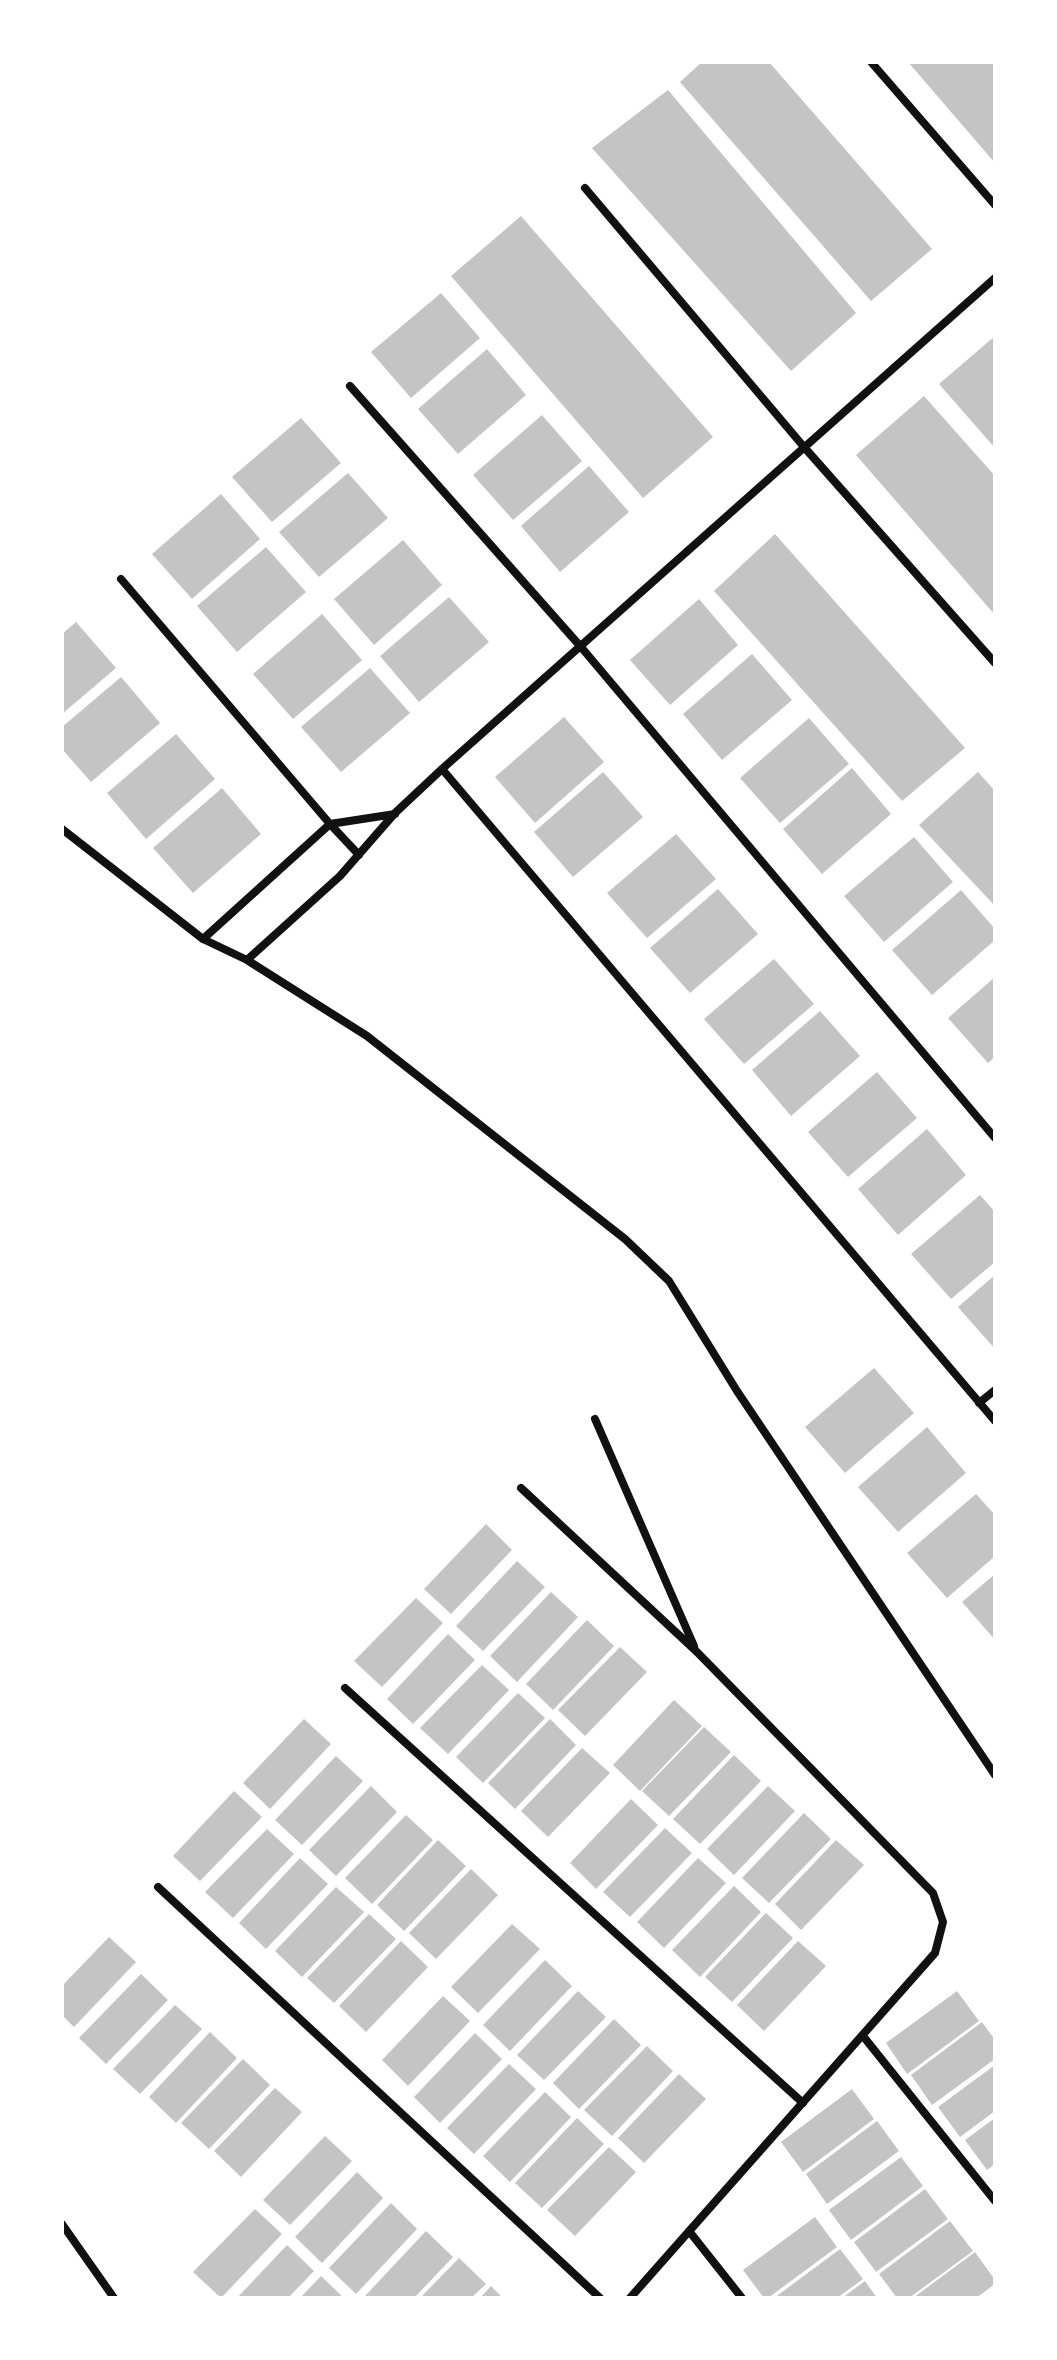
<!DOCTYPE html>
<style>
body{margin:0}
#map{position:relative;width:1057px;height:2360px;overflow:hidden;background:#fff;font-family:"Space Grotesk",sans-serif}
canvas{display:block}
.frame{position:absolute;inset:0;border:64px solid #fff;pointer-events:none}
</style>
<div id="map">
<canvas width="1057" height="2360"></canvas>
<div class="frame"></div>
</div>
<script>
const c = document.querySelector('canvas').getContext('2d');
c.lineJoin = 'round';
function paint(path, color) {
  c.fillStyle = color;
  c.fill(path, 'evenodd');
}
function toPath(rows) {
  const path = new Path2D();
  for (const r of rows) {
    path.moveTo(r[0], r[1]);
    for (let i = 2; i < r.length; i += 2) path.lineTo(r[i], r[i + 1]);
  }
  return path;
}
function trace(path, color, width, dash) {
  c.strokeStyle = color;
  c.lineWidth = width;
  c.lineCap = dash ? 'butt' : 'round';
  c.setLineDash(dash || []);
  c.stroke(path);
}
paint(toPath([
 [702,62,769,62,932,249,871,301,680,82],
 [908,62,995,62,995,163],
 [668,90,856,313,791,371,592,148],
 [521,216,713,437,643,498,451,276],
 [441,293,480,338,411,398,371,352],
 [995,336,995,448,939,384],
 [487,349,526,395,458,454,418,409],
 [924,396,995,476,995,615,856,455],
 [542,415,582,461,513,520,473,475],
 [301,418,341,463,272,522,232,477],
 [589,466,629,512,560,572,521,526],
 [348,473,388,518,319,577,279,532],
 [221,494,260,539,192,599,152,554],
 [775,534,965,748,902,801,714,591],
 [403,540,442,585,374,645,334,599],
 [266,547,306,592,237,652,197,606],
 [449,597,489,642,419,702,380,656],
 [699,599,738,645,670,705,630,660],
 [322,614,362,660,293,719,253,674],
 [76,622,116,668,62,714,62,634],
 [752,654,792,700,722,760,683,714],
 [370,668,410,713,341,772,301,727],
 [121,677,160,723,91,782,62,749,62,727],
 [564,717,604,762,535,823,495,777],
 [809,718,849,764,780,823,740,778],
 [176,734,215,779,146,839,107,793],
 [852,768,891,814,822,874,783,829],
 [603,772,643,817,573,877,534,832],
 [978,772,995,791,995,906,919,825],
 [222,788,261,834,193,893,153,848],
 [676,834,716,879,647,938,607,893],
 [914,837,953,882,884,942,844,896],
 [718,889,758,934,690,993,650,948],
 [961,890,995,929,995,940,932,995,892,950],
 [774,959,814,1004,744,1064,704,1019],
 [995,977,995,1057,988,1063,948,1018],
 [820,1011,860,1056,791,1116,752,1070],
 [877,1072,917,1118,848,1177,808,1132],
 [927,1129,966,1175,898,1235,858,1189],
 [980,1195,995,1212,995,1262,951,1299,911,1254],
 [995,1275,995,1349,958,1307],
 [874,1368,914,1413,845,1473,805,1427],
 [927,1427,966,1473,898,1532,858,1487],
 [976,1494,995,1515,995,1556,947,1598,907,1553],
 [486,1524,512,1550,451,1614,424,1589],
 [517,1561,545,1587,483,1651,456,1626],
 [995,1574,995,1640,962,1602],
 [551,1592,578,1617,517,1682,490,1656],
 [416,1598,443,1623,382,1687,354,1661],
 [587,1620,614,1646,553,1710,526,1684],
 [448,1634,475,1660,413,1724,387,1699],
 [620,1647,647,1672,585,1736,558,1710],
 [482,1665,509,1690,448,1754,420,1728],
 [518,1693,545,1718,483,1783,456,1757],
 [674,1700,702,1726,640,1791,613,1765],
 [304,1719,331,1744,270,1809,243,1783],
 [550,1719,576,1745,515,1809,488,1783],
 [704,1727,731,1752,669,1816,642,1791],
 [582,1748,610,1773,548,1837,521,1811],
 [734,1755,761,1781,700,1844,673,1819],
 [336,1756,363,1781,302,1845,275,1820],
 [371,1786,397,1812,336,1876,309,1850],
 [768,1786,795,1811,734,1875,707,1849],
 [234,1791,262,1817,200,1881,173,1856],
 [631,1799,658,1825,596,1889,570,1863],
 [804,1813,831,1839,769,1903,742,1878],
 [406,1815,433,1840,372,1904,345,1878],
 [665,1828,692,1853,630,1917,603,1892],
 [267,1829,294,1854,233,1918,205,1892],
 [438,1840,466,1866,404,1931,377,1905],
 [836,1840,864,1865,801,1930,775,1904],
 [300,1858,328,1884,266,1949,239,1923],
 [698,1858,726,1883,664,1948,637,1922],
 [471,1869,498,1895,436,1959,409,1933],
 [734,1886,761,1912,700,1977,672,1950],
 [336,1887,364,1912,302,1977,275,1951],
 [766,1913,793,1938,732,2002,705,1977],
 [369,1914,396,1939,334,2003,307,1978],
 [512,1924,540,1949,478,2013,451,1987],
 [109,1937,136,1962,74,2027,62,2015,62,1986],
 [401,1941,428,1967,366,2032,339,2006],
 [798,1941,826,1966,764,2031,737,2005],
 [545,1960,572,1986,510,2051,483,2025],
 [141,1974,168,2000,106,2064,79,2038],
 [578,1991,606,2017,544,2080,517,2055],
 [957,1991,979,2021,907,2074,886,2043],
 [443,1996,470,2021,408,2086,382,2060],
 [175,2005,202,2029,140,2094,113,2069],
 [614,2019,641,2045,579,2109,553,2083],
 [982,2022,995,2040,995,2059,932,2105,911,2075],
 [210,2032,237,2058,176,2123,149,2097],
 [475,2033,502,2059,440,2123,414,2097],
 [647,2046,673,2071,612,2136,584,2110],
 [243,2059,270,2085,209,2149,181,2123],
 [509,2064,536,2089,474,2154,447,2128],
 [995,2065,995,2111,960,2137,938,2107],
 [679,2074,706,2099,644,2163,618,2138],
 [275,2088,302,2112,241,2177,214,2151],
 [852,2089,874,2119,803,2172,781,2142],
 [545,2092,571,2117,510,2182,483,2156],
 [577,2118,604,2144,542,2208,515,2183],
 [995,2118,995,2164,987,2170,965,2140],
 [877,2121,899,2151,827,2204,806,2174],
 [325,2136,352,2161,290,2225,263,2200],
 [609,2147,636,2172,575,2236,547,2210],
 [901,2157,923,2186,851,2240,829,2210],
 [357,2172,383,2198,322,2263,295,2237],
 [925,2189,948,2219,876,2272,854,2242],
 [391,2203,417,2229,356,2294,329,2268],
 [255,2209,282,2234,221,2298,193,2272],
 [815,2217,837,2247,768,2298,764,2298,743,2270],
 [950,2221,973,2251,909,2298,897,2298,879,2274],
 [426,2231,453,2257,414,2298,367,2298,365,2296],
 [287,2245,314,2271,288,2298,237,2298],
 [840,2249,863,2279,837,2298,774,2298],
 [975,2252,995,2280,995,2284,976,2298,913,2298],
 [459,2258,486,2284,471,2298,420,2298],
 [321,2276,344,2298,300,2298],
 [865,2281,877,2298,842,2298],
 [491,2286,503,2298,480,2298]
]), '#c4c4c4');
trace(toPath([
 [871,62,995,205],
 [585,188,804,447,995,663],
 [350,386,581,647,995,1138],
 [121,579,330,824,359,855],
 [442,769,995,1421],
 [62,829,203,939,247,960,367,1036,625,1239,669,1281,737,1391,995,1775],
 [203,939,330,824,395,814],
 [247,960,340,876,395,813,442,769,995,278],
 [979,1403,995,1390],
 [595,1419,694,1646],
 [521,1488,696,1651,933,1893,943,1922,935,1953,630,2298],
 [345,1688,803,2103],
 [158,1887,600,2298],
 [863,2036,995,2201],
 [62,2224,114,2298],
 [689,2231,742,2298]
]), '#111', 8);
</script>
